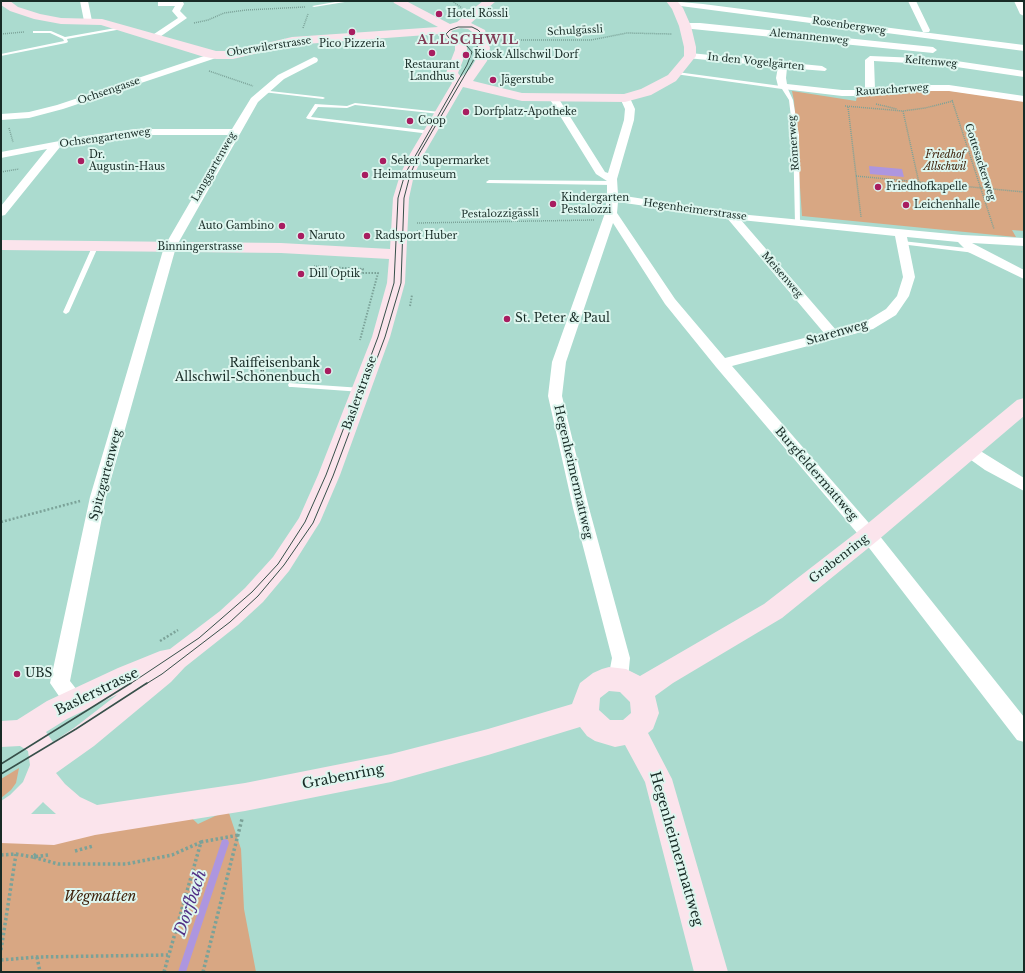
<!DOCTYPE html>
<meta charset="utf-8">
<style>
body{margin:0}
#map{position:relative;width:1025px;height:973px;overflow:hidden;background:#abdbcf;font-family:"Libre Baskerville",serif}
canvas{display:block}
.frame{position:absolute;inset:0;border:2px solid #182b26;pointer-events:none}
</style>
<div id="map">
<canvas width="1025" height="973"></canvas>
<div class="frame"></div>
</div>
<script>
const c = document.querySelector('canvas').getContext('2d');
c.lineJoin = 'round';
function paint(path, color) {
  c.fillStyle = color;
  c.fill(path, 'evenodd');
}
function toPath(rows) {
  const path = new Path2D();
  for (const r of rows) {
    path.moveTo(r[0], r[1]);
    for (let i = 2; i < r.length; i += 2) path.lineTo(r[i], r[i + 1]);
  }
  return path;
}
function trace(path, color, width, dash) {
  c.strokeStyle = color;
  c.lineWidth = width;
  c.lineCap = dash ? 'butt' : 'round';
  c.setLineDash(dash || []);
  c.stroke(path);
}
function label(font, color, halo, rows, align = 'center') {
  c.font = font + ' "Libre Baskerville",serif';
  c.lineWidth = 4;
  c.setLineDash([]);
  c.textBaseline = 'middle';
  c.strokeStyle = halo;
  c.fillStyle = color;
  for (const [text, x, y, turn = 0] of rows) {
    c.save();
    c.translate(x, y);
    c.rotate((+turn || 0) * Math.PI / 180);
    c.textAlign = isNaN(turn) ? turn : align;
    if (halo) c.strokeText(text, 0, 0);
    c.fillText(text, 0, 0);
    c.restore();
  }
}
paint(toPath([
 [944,90,1024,101,1024,231,1012,230,1016,237,802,216,794,101,792,91,856,101,857,96,861,95,900,91],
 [19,768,16,783,11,790,1,798,1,779],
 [180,807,198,824,228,810,241,849,244,909,256,972,1,972,1,828]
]), '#d8a783');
paint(toPath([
 [869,166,902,169,904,177,870,174]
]), '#ad96df');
paint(toPath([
 [225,839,228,840,229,843,186,972,178,972,222,840,225,839]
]), '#ad96df');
trace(toPath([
 [452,1,462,8],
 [194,23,208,20,224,13,246,10,305,7],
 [303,28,308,14],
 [1,34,24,32],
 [497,40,591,40,627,33,672,34],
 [209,71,253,86],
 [952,100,994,229],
 [876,104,897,109],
 [845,106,903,111,925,108,953,101],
 [848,107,861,217],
 [903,111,919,183],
 [9,128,13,142],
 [1,172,19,169],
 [856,176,1024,192],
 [417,223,594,220],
 [417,231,429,231],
 [314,266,340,268]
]), '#7ba298', 1.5, [1, 1]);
trace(toPath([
 [324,267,363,269,361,273,378,273,360,340],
 [410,306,412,295]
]), '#7ba298', 2, [1.5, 1.5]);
trace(toPath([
 [1,522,80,501],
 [160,641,178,630]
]), '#7ba298', 2.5, [2, 2]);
trace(toPath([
 [75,851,93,846],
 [36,854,33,857,58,864,126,864,172,855,201,842],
 [1,855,16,854,33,857,48,855],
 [1,950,16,854],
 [37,957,40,972],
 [1,960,37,957,168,955],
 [164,972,201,842,239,835],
 [203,972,242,819]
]), '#7ba298', 3.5, [2.5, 2.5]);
paint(toPath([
 [341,1,351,1,314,7,312,6,341,1],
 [121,27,123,28,122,29,67,39,68,42,66,43,1,56,1,54,64,41,63,39,50,33,33,33,33,31,51,31,65,37,121,27],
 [482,35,484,36,484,37,452,40,450,39,482,35],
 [677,72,781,86,783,85,787,87,793,100,799,135,800,224,795,223,793,135,789,100,782,89,675,74,675,73,677,72],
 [261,90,323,97,325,98,323,99,263,92,261,91,261,90],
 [355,103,440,112,442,113,440,114,355,105,347,108,318,107,311,117,432,131,432,133,430,134,308,119,306,118,315,104,347,106,355,103],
 [489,180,612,181,615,183,612,185,487,183,486,182,489,180],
 [902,241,975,249,978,251,975,253,900,244,899,243,902,241],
 [95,245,98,247,69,312,66,314,64,313,63,312,92,247,95,245],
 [289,383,362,388,366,390,362,392,292,387,289,387,288,385,289,383]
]), '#fff');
paint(toPath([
 [80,1,88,1,92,21,91,23,85,23,84,21,80,1],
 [670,1,703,4,1024,45,1024,51,673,5,669,3,670,1],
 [908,1,916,1,930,30,929,32,923,32,922,30,908,1],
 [1014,1,1022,1,1024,5,1024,16,1020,14,1014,1],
 [158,2,183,2,184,4,180,11,187,18,154,41,150,38,151,36,178,18,172,11,175,6,158,6,158,2],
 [685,23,700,23,933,47,937,50,933,53,682,28,681,26,685,23],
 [216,52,220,55,219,57,63,109,29,118,1,120,1,114,29,112,57,105,216,52],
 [690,53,822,66,827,69,825,71,787,68,786,78,787,84,842,90,865,90,865,60,870,56,943,59,1024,71,1024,77,943,65,874,61,875,89,909,85,949,85,1024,96,1024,102,949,91,909,91,863,96,842,96,783,89,778,86,776,78,778,67,687,58,686,56,687,54,690,53],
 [314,57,317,58,318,60,317,62,284,79,258,102,176,247,106,497,70,681,77,690,84,695,87,701,84,707,77,710,63,702,50,683,90,497,164,247,229,135,135,135,60,147,5,215,1,216,1,206,47,149,1,158,1,152,86,136,135,129,232,129,251,98,278,75,314,57],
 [554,95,557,96,605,172,608,173,624,120,625,109,620,98,625,95,630,98,635,109,634,120,617,179,618,195,749,215,962,235,1024,238,1024,246,972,243,1024,270,1024,279,968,252,958,242,907,237,915,277,909,296,896,315,873,329,732,366,875,530,1024,717,1024,742,1017,740,863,540,716,367,665,304,613,223,566,362,562,396,589,508,630,658,628,679,625,685,618,688,611,685,608,679,612,658,573,508,548,396,552,362,605,213,607,198,607,181,596,174,549,98,554,95],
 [618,202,727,218,824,333,725,358,675,299,617,213,618,202],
 [741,220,895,236,903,277,897,296,886,309,863,323,836,330,741,220],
 [969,445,974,447,1024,478,1024,491,985,470,964,455,961,451,964,447,969,445]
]), '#fff');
paint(toPath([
 [1,1,10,1,18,7,40,14,61,18,102,19,216,51,233,51,292,37,438,27,394,3,393,1,406,1,450,24,457,22,483,1,496,1,471,23,485,30,490,48,487,61,473,81,522,93,624,94,641,89,668,75,684,56,684,47,679,26,672,9,666,1,677,1,683,8,691,26,696,47,696,56,676,81,651,95,625,102,522,101,463,87,424,154,414,175,409,198,405,283,390,337,340,475,320,522,289,571,263,602,238,625,185,667,171,682,94,746,56,773,65,784,80,797,97,805,245,783,391,754,488,729,572,704,580,683,593,673,602,669,609,667,626,669,640,676,764,604,861,529,1017,400,1024,398,1024,416,877,541,782,618,673,683,655,696,659,713,653,729,648,733,672,779,728,972,694,972,645,782,625,745,615,747,595,741,587,736,580,727,488,755,391,782,245,811,95,835,54,845,1,843,1,801,10,795,23,782,30,765,28,751,20,746,1,747,1,721,17,720,47,701,118,668,160,651,170,649,220,611,245,588,273,557,299,518,318,475,372,337,387,283,389,259,281,253,1,250,1,240,281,243,390,249,393,198,400,175,410,154,452,83,446,73,455,50,455,45,440,34,292,45,233,59,216,59,201,56,101,25,61,24,34,19,10,11,1,5,1,1],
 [461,28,468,29,475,34,478,48,475,61,470,69,461,77,458,73,467,50,467,44,451,31,461,28],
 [609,691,620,692,630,702,631,713,623,720,610,720,599,710,600,698,609,691],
 [118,694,74,728,53,742,46,732,67,719,118,694],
 [43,802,45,804,56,814,31,814,43,802]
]), '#fbe4ec');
trace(toPath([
 [130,684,199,638,252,592,278,564,305,522,326,475,378,337,394,283,398,198,405,174,467,65,472,52,467,46,449,38,446,34,450,30,458,27,472,27,478,30,481,33,473,61,419,154,410,175,404,198,401,283,385,337,333,476,313,523,284,565,258,596,230,622,162,674,146,684]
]), '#37504a', 1);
trace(toPath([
 [1,764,131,683],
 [1,774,76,729,147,683]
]), '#37504a', 1.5);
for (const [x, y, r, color] of [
 [439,14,4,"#a81d60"],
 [352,32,4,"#a81d60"],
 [432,53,4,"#a81d60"],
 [466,55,4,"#a81d60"],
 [493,80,4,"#a81d60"],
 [466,112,4,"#a81d60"],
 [410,121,4,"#a81d60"],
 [81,161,4,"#a81d60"],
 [383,161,4,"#a81d60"],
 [365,175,4,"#a81d60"],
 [878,187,4,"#a81d60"],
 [553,204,4,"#a81d60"],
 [906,205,4,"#a81d60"],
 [282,226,4,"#a81d60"],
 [301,236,4,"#a81d60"],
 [367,236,4,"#a81d60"],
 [301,274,4,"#a81d60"],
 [507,319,4,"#a81d60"],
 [328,371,4,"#a81d60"],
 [17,674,4,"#a81d60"]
]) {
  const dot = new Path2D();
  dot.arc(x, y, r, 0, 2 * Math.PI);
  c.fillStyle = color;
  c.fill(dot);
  trace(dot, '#def6ef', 1.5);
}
label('10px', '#182b26', '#def6ef', [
 ["Hotel Rössli",447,14],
 ["Pico Pizzeria",352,44,"center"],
 ["Kiosk Allschwil Dorf",474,55],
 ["Restaurant",432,65,"center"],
 ["Landhus",432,77,"center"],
 ["Jägerstube",501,80],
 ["Dorfplatz-Apotheke",474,112],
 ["Coop",418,121],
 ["Dr.",89,155],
 ["Augustin-Haus",89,167],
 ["Seker Supermarket",391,161],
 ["Heimatmuseum",373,175],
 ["Friedhofkapelle",886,187],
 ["Kindergarten",561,198],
 ["Pestalozzi",561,210],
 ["Leichenhalle",914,205],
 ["Auto Gambino",274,226,"right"],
 ["Naruto",309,236],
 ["Radsport Huber",375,236],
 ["Dill Optik",309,274]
], 'left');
label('10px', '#182b26', '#def6ef', [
 ["Rosenbergweg",849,26,8],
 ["Schulgässli",575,31,-3],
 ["Alemannenweg",809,37,6],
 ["Oberwilerstrasse",269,47,-9],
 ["In den Vogelgärten",756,62,6],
 ["Keltenweg",931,62,5],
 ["Rauracherweg",892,90,-4],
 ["Ochsengasse",109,91,-19],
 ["Ochsengartenweg",105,138,-8],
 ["Römerweg",794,143,-94],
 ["Gottesackerweg",980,162,72],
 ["Langgartenweg",214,167,-60],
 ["Hegenheimerstrasse",695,210,8],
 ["Pestalozzigässli",500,214,-1],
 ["Binningerstrasse",200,247],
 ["Meisenweg",782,275,49]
]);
label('italic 10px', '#3f230c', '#def6ef', [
 ["Friedhof",945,155],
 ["Allschwil",945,167]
]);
label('12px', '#182b26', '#def6ef', [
 ["St. Peter & Paul",515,319],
 ["Raiffeisenbank",320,364,"right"],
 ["Allschwil-Schönenbuch",320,378,"right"],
 ["UBS",25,674]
], 'left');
label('12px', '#182b26', '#def6ef', [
 ["Starenweg",837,333,-16],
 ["Baslerstrasse",360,393,-70],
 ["Hegenheimermattweg",573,472,77],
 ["Burgfeldermattweg",816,474,49],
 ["Spitzgartenweg",106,475,-75],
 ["Grabenring",839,559,-38]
]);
c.letterSpacing = '1px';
label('bold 13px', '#803b55', '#def6ef', [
 ["ALLSCHWIL",468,40]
]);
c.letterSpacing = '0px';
label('14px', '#182b26', '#def6ef', [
 ["Baslerstrasse",97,692,-26],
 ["Grabenring",343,777,-11],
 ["Hegenheimermattweg",676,849,74]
]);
label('italic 14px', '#3f230c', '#def6ef', [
 ["Wegmatten",100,897]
]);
label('italic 16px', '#513085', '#def6ef', [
 ["Dorfbach",191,903,-71]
]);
</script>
